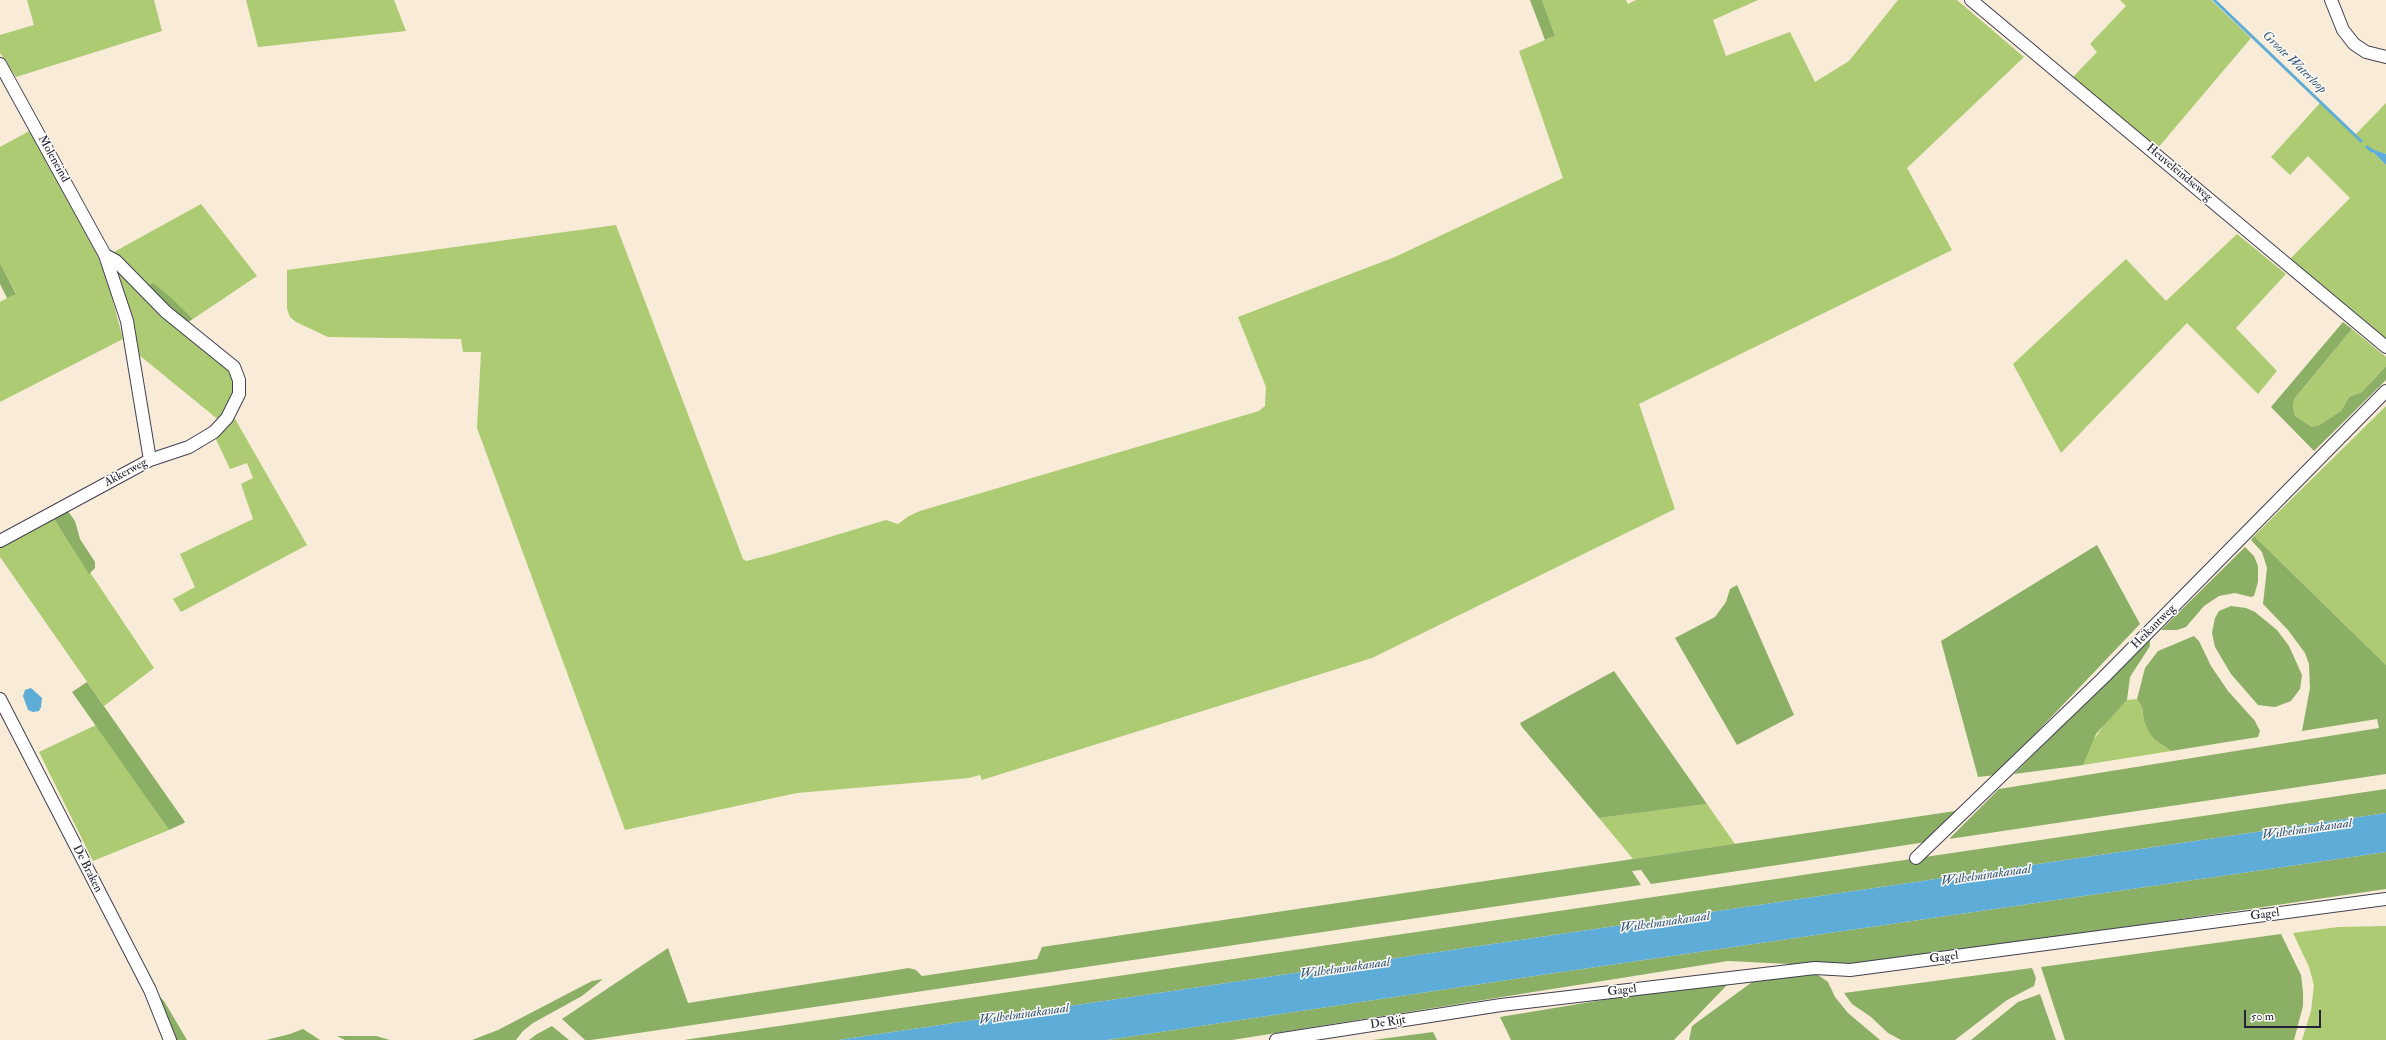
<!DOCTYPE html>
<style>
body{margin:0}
#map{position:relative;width:2386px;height:1040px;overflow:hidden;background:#f8ebd8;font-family:"IM FELL Double Pica",serif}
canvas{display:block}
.scale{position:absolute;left:2244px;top:1010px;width:77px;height:18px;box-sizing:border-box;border:2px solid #22223b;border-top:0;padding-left:5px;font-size:12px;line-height:14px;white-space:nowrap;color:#22223b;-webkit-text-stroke:3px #fdfcf7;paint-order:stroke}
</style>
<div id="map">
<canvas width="2386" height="1040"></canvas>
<div class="scale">50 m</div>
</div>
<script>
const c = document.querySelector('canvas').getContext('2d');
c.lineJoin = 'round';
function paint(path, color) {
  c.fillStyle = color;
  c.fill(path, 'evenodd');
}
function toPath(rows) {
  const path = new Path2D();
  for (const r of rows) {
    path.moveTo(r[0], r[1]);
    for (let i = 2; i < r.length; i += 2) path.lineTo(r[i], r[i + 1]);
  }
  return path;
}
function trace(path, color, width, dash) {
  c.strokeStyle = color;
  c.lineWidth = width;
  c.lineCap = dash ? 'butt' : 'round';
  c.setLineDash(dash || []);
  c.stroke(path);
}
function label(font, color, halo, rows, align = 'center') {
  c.font = font + ' "IM FELL Double Pica",serif';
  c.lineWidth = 3;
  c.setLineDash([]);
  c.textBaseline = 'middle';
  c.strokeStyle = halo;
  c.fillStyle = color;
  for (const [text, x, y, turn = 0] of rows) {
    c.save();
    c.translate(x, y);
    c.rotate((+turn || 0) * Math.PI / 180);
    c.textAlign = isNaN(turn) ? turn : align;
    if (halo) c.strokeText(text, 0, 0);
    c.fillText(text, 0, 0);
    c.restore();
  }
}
paint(toPath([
 [27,0,154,0,162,31,16,77,0,53,0,35,34,25],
 [246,0,394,0,406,31,258,47],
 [1542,0,1626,0,1628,4,1636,0,1758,0,1713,20,1726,56,1790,32,1815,82,1849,61,1898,0,1957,0,2024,57,1907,168,1952,250,1639,404,1675,509,1372,658,982,780,980,775,969,778,797,793,625,830,477,428,481,352,463,352,461,339,328,337,296,322,290,317,287,309,287,270,616,225,743,559,746,561,770,555,886,520,898,524,909,516,920,511,1259,411,1265,406,1266,387,1238,317,1395,257,1563,178,1519,51,1555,36],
 [2120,0,2211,0,2251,38,2157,149,2072,78,2097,52,2090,44,2126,6],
 [2320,103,2355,135,2386,103,2386,154,2370,149,2386,165,2386,340,2289,260,2350,198,2308,156,2290,175,2271,157],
 [33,129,92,241,108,283,123,339,0,402,0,302,16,293,0,263,0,147],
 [201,204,257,276,193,319,181,308,147,286,114,252],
 [2237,234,2286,274,2236,328,2277,371,2258,394,2187,323,2061,453,2013,364,2126,259,2166,301],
 [116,270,227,368,233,377,235,390,220,421,139,355],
 [2352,329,2386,357,2386,366,2362,392,2349,397,2341,411,2321,425,2312,427,2295,416,2293,409,2294,399],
 [2386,406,2386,665,2254,536],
 [234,417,307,545,181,612,173,599,195,587,180,554,253,519,241,484,253,478,247,463,230,469,214,435],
 [53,517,154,668,104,706,0,557,0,546],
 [2137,699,2142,707,2144,721,2154,739,2171,751,2083,765,2091,743,2107,721,2127,700],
 [96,725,169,830,93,861,39,752],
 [1707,804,1735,844,1633,859,1599,818],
 [2386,926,2386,1040,2302,1040,2311,1011,2314,985,2309,967,2293,933,2338,927]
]), '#adcb73');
paint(toPath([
 [1530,0,1542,0,1555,36,1545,40],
 [0,263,16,294,7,298,0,284],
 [153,283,168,295,193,319,188,322,175,311,147,286],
 [2343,322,2352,329,2294,399,2293,408,2295,416,2312,427,2320,425,2341,411,2349,397,2362,392,2386,366,2386,380,2314,451,2271,407],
 [67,510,75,521,80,539,95,562,95,568,89,574,53,517],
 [2254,536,2386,665,2386,774,1949,839,1999,789,2379,728,2377,719,2302,731,2310,688,2309,664,2305,653,2288,630,2263,604,2267,568,2262,552,2251,540],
 [2097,545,2140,624,1996,775,1978,777,1941,641],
 [2245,547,2254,556,2258,566,2258,582,2254,596,2251,597,2235,593,2219,596,2204,606,2186,627,2177,630,2161,630],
 [1737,585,1794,715,1737,745,1675,638,1715,617,1726,602,1730,589],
 [2231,606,2246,608,2255,612,2277,630,2289,646,2302,675,2300,689,2291,701,2275,707,2258,705,2231,674,2215,647,2212,633,2215,618,2219,611],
 [2194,636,2199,641,2211,666,2228,691,2255,721,2260,731,2258,737,2171,751,2154,739,2149,732,2144,721,2142,707,2137,699,2145,668,2158,651],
 [2150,637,2150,646,2130,677,2127,700,2096,734,2083,765,2014,774],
 [1614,671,1707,804,1599,818,1522,727,1520,723],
 [87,682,185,822,184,823,169,830,84,709,72,692],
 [2386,789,2386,813,838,1040,684,1040],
 [1962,810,1932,841,1791,863,1651,884,1641,870,1632,871,1641,885,591,1040,585,1040,562,1019,668,948,688,1003,909,968,916,970,922,976,1037,959,1042,947],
 [2386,852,2386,889,1853,967,1728,961,1232,1040,1107,1040,1541,975],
 [2281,934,2301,975,2303,992,2303,1006,2294,1040,2065,1040,2041,967],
 [2032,968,2036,978,2034,986,2007,1000,1955,1040,1901,1040,1888,1033,1871,1017,1852,1004,1844,993],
 [1811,970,1828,982,1835,997,1848,1013,1880,1040,1689,1040,1692,1026,1759,977],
 [603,979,582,996,533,1023,523,1031,516,1040,472,1040,498,1030,592,981],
 [1728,984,1674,1040,1511,1040,1500,1017,1657,991],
 [2040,994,2056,1040,1971,1040,2018,1002],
 [158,995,164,1001,187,1040,176,1040],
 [552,1026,569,1040,529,1040,537,1034],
 [303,1029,320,1040,266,1040,290,1034],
 [1433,1032,1437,1040,1373,1040],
 [337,1036,376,1036,390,1040,345,1040]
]), '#8aaf65');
paint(toPath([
 [2369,148,2386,154,2386,165],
 [31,688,42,698,41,707,39,711,33,712,28,710,23,696,25,690],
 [2386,813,2386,852,1541,975,1107,1040,838,1040]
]), '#5eacd8');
trace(toPath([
 [2214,0,2361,141],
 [2367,147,2372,151]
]), '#5eacd8', 3);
const minor = toPath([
 [1971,0,2386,347],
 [2331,0,2343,30,2354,44,2366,52,2386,57],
 [0,64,105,255,127,321,150,460],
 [0,541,150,460,189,447,214,432,227,418,239,394,239,380,234,367,166,312,116,261,105,255],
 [0,699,150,990,170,1040],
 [1916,858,2103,678,2386,391],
 [1276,1040,1501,1005,1815,968,1850,970,2386,899]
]);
trace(minor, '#424053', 14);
trace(minor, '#fff', 12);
label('12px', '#22223b', '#fdfcf7', [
 ["Moleneind",53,159,61],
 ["Heuveleindseweg",2179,173,40],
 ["Akkerweg",126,473,-28],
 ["Heikantweg",2154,627,-45],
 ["De Braken",87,869,63],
 ["Gagel",2265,915,-8],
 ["Gagel",1944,958,-8],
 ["Gagel",1622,991,-7],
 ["De Rijt",1388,1023,-9]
]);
label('italic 13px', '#3a597a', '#fdfcf7', [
 ["Groote Waterloop",2294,63,44],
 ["Wilhelminakanaal",2307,830,-8],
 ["Wilhelminakanaal",1986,876,-8],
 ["Wilhelminakanaal",1665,923,-8],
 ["Wilhelminakanaal",1345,969,-8],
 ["Wilhelminakanaal",1024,1015,-8]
]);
</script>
